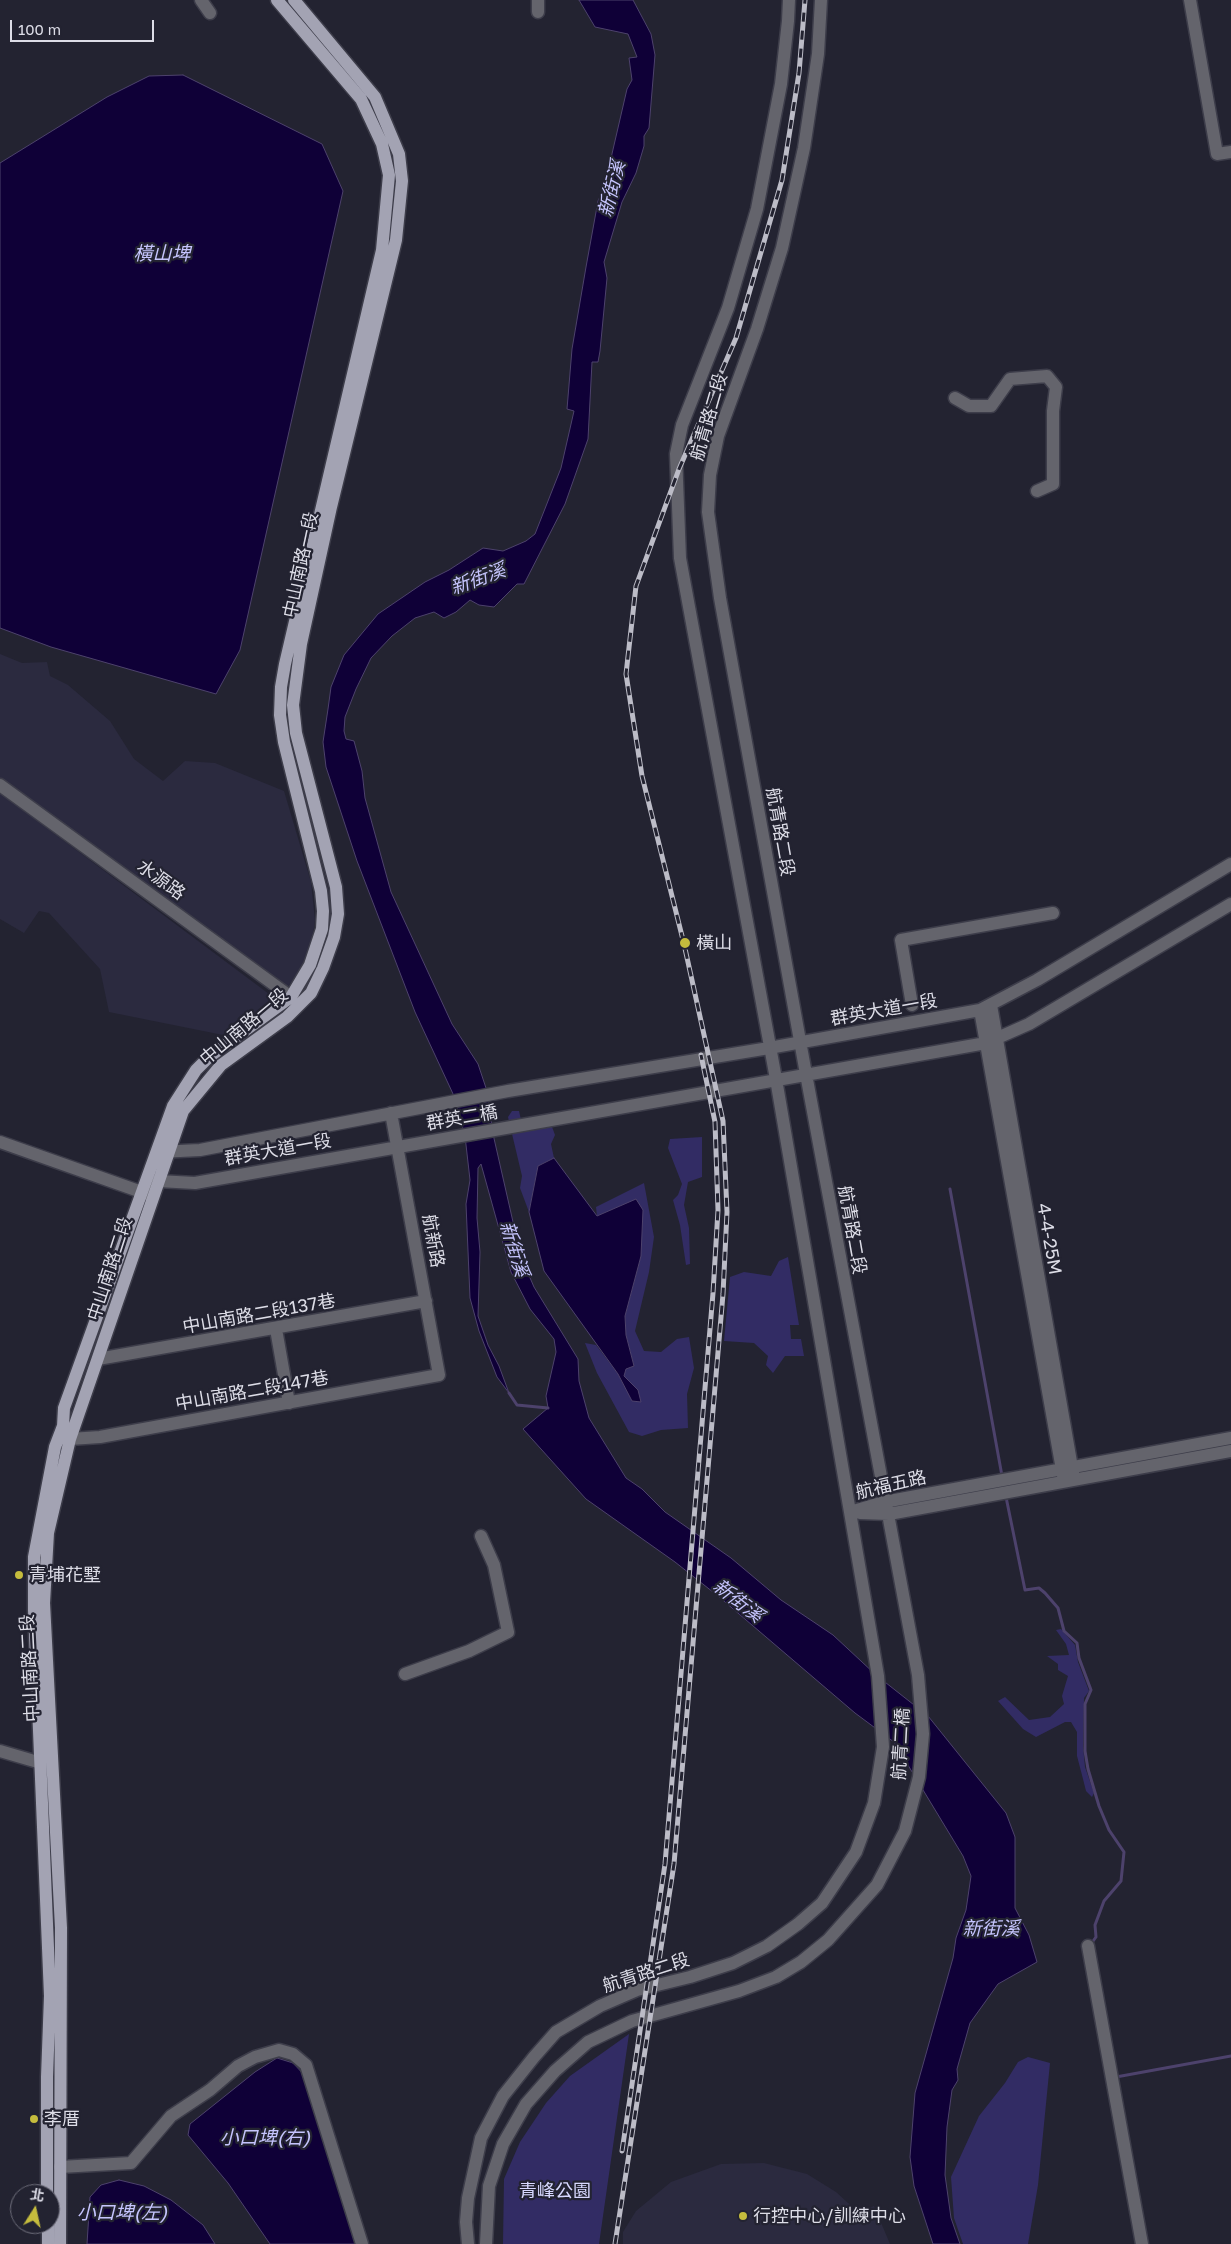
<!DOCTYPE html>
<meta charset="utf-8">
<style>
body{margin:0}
#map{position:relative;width:1231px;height:2244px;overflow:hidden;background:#232331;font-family:"Golos Text","Noto Sans TC",sans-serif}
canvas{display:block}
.north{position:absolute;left:10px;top:2184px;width:50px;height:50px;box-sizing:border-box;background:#232331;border:1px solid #6d6d7a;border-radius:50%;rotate:10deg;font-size:14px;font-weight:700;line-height:20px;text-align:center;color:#dddde7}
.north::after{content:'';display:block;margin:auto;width:18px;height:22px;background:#c5bc3d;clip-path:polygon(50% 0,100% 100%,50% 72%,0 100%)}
.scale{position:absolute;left:10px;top:20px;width:144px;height:22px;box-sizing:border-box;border:2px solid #dddde7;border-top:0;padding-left:6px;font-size:15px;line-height:18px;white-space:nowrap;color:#dddde7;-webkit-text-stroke:4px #232331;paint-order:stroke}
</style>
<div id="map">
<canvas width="1231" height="2244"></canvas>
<div class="north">北</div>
<div class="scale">100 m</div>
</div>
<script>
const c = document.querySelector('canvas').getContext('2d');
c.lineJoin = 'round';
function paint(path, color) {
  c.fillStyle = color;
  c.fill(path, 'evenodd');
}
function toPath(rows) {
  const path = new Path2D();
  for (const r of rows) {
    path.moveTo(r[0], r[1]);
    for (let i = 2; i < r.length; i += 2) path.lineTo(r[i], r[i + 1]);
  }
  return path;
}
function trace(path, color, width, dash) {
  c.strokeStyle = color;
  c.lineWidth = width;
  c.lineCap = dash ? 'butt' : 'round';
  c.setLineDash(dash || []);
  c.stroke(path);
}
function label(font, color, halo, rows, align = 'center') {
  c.font = font + ' "Golos Text","Noto Sans TC",sans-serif';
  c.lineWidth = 4.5;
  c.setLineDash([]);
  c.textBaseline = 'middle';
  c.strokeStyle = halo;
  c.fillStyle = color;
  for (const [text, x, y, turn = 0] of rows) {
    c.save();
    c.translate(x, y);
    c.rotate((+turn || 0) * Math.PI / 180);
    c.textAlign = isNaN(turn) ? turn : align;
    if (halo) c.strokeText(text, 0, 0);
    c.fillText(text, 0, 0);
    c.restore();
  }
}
paint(toPath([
 [0,654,22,663,47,662,50,676,68,685,110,721,134,759,163,781,185,761,215,763,284,791,311,882,315,920,312,943,304,963,288,987,0,780],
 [0,793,269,994,270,1002,265,1011,228,1036,109,1012,100,969,49,913,39,911,24,933,0,919],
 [764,2163,807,2174,836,2192,858,2212,874,2206,890,2244,623,2244,623,2232,636,2211,671,2182,721,2164]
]), '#2b2a3f');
paint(toPath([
 [512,1111,519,1111,522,1124,551,1124,555,1135,551,1144,554,1158,538,1166,529,1212,520,1188,522,1176,508,1117],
 [702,1137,702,1177,688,1182,684,1205,689,1228,690,1264,686,1265,680,1225,673,1200,678,1195,682,1184,668,1148,670,1139],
 [644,1183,654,1237,649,1272,635,1331,644,1351,661,1352,677,1339,689,1337,694,1368,687,1394,688,1428,661,1430,642,1436,629,1432,597,1373,585,1343,596,1345,618,1374,632,1401,638,1390,624,1376,625,1369,634,1366,626,1335,625,1316,641,1256,636,1200,597,1216,596,1207],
 [788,1257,799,1325,790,1325,791,1339,801,1339,804,1356,785,1356,773,1373,766,1365,768,1356,754,1343,724,1341,730,1277,744,1272,771,1276,779,1261],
 [1061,1629,1075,1645,1078,1662,1089,1691,1084,1698,1083,1746,1085,1767,1094,1793,1092,1797,1086,1791,1083,1779,1077,1756,1077,1732,1071,1722,1065,1722,1036,1737,1023,1729,998,1701,1005,1697,1029,1720,1050,1717,1064,1704,1062,1696,1068,1676,1058,1670,1058,1664,1047,1656,1069,1655,1066,1644,1056,1630],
 [629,2034,599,2244,503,2244,504,2179,520,2142,546,2103,570,2076],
 [1028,2057,1050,2063,1038,2185,1028,2244,963,2244,954,2218,951,2177,979,2116,1005,2083,1018,2062]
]), '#322c64');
const water = toPath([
 [579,0,633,0,651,34,655,55,649,128,644,136,644,146,636,173,622,202,604,262,607,278,600,351,598,362,592,362,588,439,565,504,524,584,517,584,494,607,479,605,470,600,456,612,444,618,434,612,415,618,392,636,371,658,356,689,345,717,344,731,346,739,354,741,362,771,365,798,391,892,452,1024,478,1064,487,1091,493,1134,521,1257,534,1287,578,1359,579,1381,589,1418,626,1478,642,1489,665,1512,731,1558,781,1600,833,1635,876,1675,928,1716,1006,1813,1015,1837,1015,1908,1029,1935,1037,1962,998,1984,970,2023,957,2069,958,2080,952,2090,947,2127,945,2175,951,2218,960,2244,933,2244,914,2186,910,2157,915,2093,953,1958,956,1938,966,1910,971,1876,963,1856,894,1742,855,1713,718,1596,675,1562,586,1499,523,1429,548,1408,546,1396,556,1352,554,1339,530,1309,511,1272,481,1164,478,1168,477,1218,480,1252,478,1316,488,1345,499,1366,509,1393,497,1377,479,1331,470,1298,466,1204,470,1180,465,1136,454,1096,415,1012,357,861,326,767,323,742,328,709,331,687,344,655,378,614,425,582,449,570,483,548,503,551,526,541,535,534,561,468,574,411,567,409,572,349,586,267,598,201,605,184,627,89,632,80,629,58,637,57,628,34,595,27,579,0],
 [183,75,322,144,343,191,240,650,216,694,51,647,0,628,0,163,107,97,149,76,183,75],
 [554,1158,597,1216,636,1199,643,1210,641,1256,625,1316,626,1335,634,1366,626,1369,624,1376,638,1390,641,1402,632,1401,618,1374,544,1271,529,1212,538,1166,554,1158],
 [277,2058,293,2063,306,2077,357,2244,270,2244,228,2183,188,2135,190,2124,255,2072,277,2058],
 [119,2180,144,2186,171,2200,203,2225,215,2244,87,2244,90,2197,101,2185,119,2180]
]);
paint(water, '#0f0037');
trace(water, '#4d426c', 1);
trace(toPath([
 [950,1189,1002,1476],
 [509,1393,517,1405,548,1408],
 [1006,1497,1025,1590,1039,1588,1045,1593,1058,1608,1064,1631,1077,1643,1079,1658,1091,1690,1085,1704,1085,1751,1088,1769,1099,1806,1109,1830,1124,1852,1121,1881,1104,1901,1095,1925,1096,1937,1091,1944],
 [1116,2077,1231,2056]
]), '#4d426c', 3);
const minor = toPath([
 [201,0,210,13],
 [538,0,538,12],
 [1190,0,1217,154,1231,152],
 [955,398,969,406,991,406,1010,379,1047,376,1056,387,1053,411,1053,484,1037,491],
 [0,785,291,997,297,1003],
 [912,1005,901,940,1053,913],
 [991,1005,1074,1479],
 [980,1010,1064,1481],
 [0,1142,150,1195],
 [159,1152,200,1150,508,1091,769,1048,980,1010,1037,980,1231,864],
 [148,1183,158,1181,195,1183,986,1043,1029,1024,1231,904],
 [276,1329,289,1403],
 [98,1359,426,1301],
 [70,1439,100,1437,439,1375,391,1113],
 [850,1512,884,1502,1231,1438],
 [860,1513,889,1514,1231,1451],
 [405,1674,469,1651,508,1632,494,1565,481,1536],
 [0,1751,41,1763],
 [1088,1946,1142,2244],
 [60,2167,131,2163,171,2116,210,2090,238,2066,255,2057,279,2050,293,2054,306,2065,362,2244],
 [468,2244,466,2222,468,2198,481,2138,503,2096,534,2057,556,2032,600,2006,637,1990,690,1977,733,1963,767,1946,798,1924,822,1903,856,1852,874,1803,883,1747,878,1676,850,1512,776,1079,680,558,676,454,682,425,728,308,757,209,781,84,788,21,789,0],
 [486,2244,489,2186,503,2144,526,2104,555,2071,588,2042,632,2021,739,1991,776,1977,801,1962,828,1940,877,1885,905,1831,919,1777,923,1734,918,1675,806,1074,720,598,708,512,710,475,718,436,757,329,782,248,804,148,818,54,821,0]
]);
const major = toPath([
 [47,2194,47,2077,50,1996,34,1610,34,1557,55,1447,63,1426,64,1408,173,1106,196,1070,209,1057,291,997,310,965,322,929,323,911,321,891,284,742,280,715,281,687,285,664,382,250,389,175,382,144,361,99,277,0],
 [48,2224,48,2244],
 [60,2244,61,1928,44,1603,48,1533,70,1439,183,1111,221,1065,287,1017,311,993,323,968,334,937,338,914,336,887,296,733,293,705,301,644,331,507,396,240,402,181,399,154,375,97,294,0]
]);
trace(minor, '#3d3d4a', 15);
trace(major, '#3d3d4a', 15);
trace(minor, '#64646c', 12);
trace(major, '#a3a3b3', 12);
const rail = toPath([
 [622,2151,665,1864,713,1293,718,1210,715,1122,701,1055],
 [615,2244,674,1864,723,1294,727,1212,723,1121,684,944,642,776,626,674,636,586,679,469,736,338,782,180,799,73,805,0]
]);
trace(rail, '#bcbcc7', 5);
trace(rail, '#232331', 3, [9]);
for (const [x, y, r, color] of [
 [685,943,6,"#c5bc3d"],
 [19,1575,5,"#c5bc3d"],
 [34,2119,5,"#c5bc3d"],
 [743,2216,5,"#c5bc3d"]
]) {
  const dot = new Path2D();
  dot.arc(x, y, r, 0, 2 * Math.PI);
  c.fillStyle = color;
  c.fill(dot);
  trace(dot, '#232331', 2);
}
label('18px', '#dddde7', '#232331', [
 ["航青路二段",709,417,-74],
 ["中山南路一段",301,565,-78],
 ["航青路二段",780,832,80],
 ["水源路",161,880,36],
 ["群英大道一段",884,1010,-10],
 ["中山南路一段",244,1027,-40],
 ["群英二橋",462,1118,-10],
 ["群英大道一段",278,1150,-10],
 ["航青路二段",852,1230,80],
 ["4-4-25M",1049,1239,80],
 ["航新路",433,1241,80],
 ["中山南路二段",110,1269,-72],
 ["中山南路二段137巷",259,1314,-10],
 ["中山南路二段147巷",252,1391,-10],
 ["航福五路",891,1485,-13],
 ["中山南路二段",30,1668,-93],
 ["航青二橋",901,1744,-87],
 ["航青路二段",646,1973,-18]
]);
label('18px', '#dddde7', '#232331', [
 ["橫山",696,943],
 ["青埔花墅",29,1575],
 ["李厝",44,2119],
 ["行控中心/訓練中心",753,2216]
], 'left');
label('18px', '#d8d9ff', '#232331', [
 ["青峰公園",555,2191]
]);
label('italic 19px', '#c5c4fd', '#232331', [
 ["新街溪",612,189,-76],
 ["橫山埤",162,254],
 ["新街溪",478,579,-20],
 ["新街溪",514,1249,73],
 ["新街溪",738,1601,38],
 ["新街溪",991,1929],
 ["小口埤(右)",265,2138],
 ["小口埤(左)",122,2213]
]);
</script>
